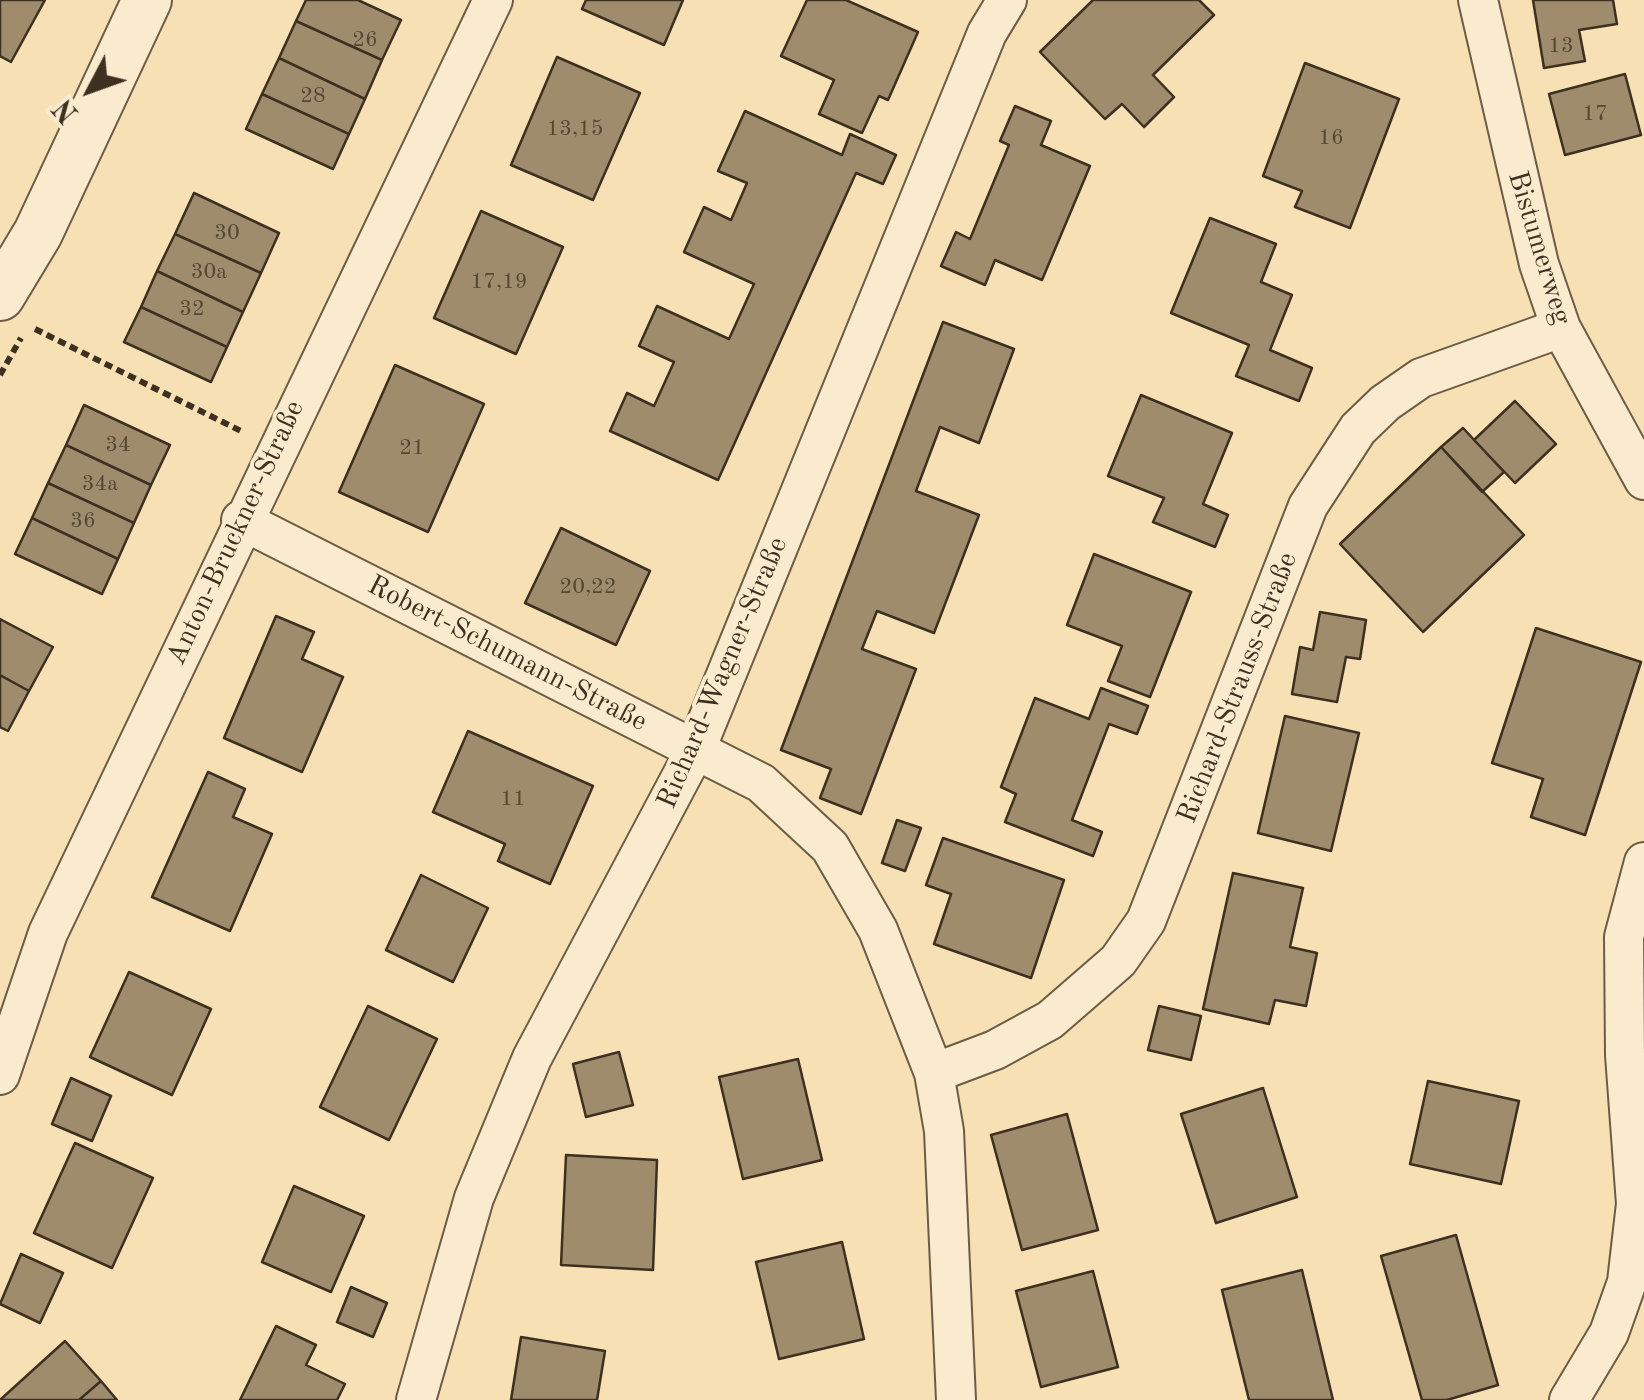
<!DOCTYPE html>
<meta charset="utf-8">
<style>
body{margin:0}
#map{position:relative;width:1644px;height:1400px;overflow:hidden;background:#f7e0b4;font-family:"Old Standard TT",serif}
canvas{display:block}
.north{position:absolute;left:40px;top:40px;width:100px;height:100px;-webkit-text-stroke:8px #faebce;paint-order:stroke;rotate:229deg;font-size:28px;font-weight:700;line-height:40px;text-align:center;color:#3e3020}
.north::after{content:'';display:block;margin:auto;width:35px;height:45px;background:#3e3020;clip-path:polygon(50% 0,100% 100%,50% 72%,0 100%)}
</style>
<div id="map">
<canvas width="1644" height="1400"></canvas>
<div class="north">N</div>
</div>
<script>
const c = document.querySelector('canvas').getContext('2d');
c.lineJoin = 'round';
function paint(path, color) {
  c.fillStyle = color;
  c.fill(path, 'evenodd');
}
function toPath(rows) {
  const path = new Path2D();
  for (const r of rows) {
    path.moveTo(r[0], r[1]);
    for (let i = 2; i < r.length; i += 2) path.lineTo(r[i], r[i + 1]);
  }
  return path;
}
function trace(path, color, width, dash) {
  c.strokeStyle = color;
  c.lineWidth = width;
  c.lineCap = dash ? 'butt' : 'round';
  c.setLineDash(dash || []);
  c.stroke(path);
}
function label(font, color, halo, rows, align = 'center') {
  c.font = font + ' "Old Standard TT",serif';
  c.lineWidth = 8;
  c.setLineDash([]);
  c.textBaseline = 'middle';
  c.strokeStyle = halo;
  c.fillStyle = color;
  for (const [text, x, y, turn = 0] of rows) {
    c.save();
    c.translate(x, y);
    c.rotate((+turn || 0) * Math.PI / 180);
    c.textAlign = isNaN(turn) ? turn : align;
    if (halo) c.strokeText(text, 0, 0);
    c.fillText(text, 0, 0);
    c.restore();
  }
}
const building = toPath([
 [0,0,45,0,11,62,0,56,0,0],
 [306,0,358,0,401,20,382,60,296,21,306,0],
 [586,0,683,0,664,45,582,9,586,0],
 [807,0,846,0,918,32,888,100,879,96,862,133,819,114,834,80,781,56,807,0],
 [1093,0,1199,0,1214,15,1153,75,1174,97,1144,127,1122,104,1105,119,1040,52,1093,0],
 [1533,0,1613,0,1617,24,1579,30,1585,61,1544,68,1533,0],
 [296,21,382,60,365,99,279,58,296,21],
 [557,57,640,93,593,200,511,165,557,57],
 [279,58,365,99,349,134,262,94,279,58],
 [1305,63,1399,99,1350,228,1295,207,1302,191,1263,176,1305,63],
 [1625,74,1641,135,1565,155,1549,94,1625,74],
 [262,94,349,134,333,169,246,129,262,94],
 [1015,106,1051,121,1041,145,1090,166,1042,280,995,260,985,285,941,266,956,232,970,239,1009,145,1000,141,1015,106],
 [745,111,842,155,850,134,896,155,883,184,856,173,718,480,610,431,627,393,654,406,674,362,639,346,657,306,729,339,754,284,684,252,704,207,731,220,747,183,718,171,745,111],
 [194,193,279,233,261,273,175,234,194,193],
 [481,211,563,247,516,354,434,318,481,211],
 [1210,218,1276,244,1261,282,1292,295,1270,350,1312,368,1299,401,1236,376,1249,345,1171,313,1210,218],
 [175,234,261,273,243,312,157,271,175,234],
 [157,271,243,312,227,347,141,307,157,271],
 [141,307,227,347,211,382,124,342,141,307],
 [943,322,1014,349,979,443,940,427,916,491,979,515,934,633,877,611,862,649,916,669,861,814,820,798,831,769,781,750,943,322],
 [395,365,484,404,428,532,339,492,395,365],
 [1141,395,1232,433,1203,504,1228,515,1215,547,1153,522,1164,498,1108,476,1141,395],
 [1515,401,1556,444,1515,483,1474,440,1515,401],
 [84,405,170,445,151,485,66,445,84,405],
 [1463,428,1504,472,1482,492,1441,447,1463,428],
 [66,445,151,485,134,523,48,483,66,445],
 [1441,447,1524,535,1423,632,1340,544,1441,447],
 [48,483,134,523,118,559,32,518,48,483],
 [32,518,118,559,102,594,15,554,32,518],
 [561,528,650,571,616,645,525,603,561,528],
 [1094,554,1191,592,1150,697,1108,681,1122,646,1067,625,1094,554],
 [1320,612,1366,620,1360,659,1346,657,1337,702,1292,694,1300,647,1313,650,1320,612],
 [276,616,314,632,302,659,343,677,302,772,224,738,276,616],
 [0,619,53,647,29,691,0,675,0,619],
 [1536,628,1641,662,1585,835,1531,817,1543,779,1492,763,1536,628],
 [0,675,29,691,8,731,0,727,0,675],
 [1101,688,1148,706,1137,734,1109,724,1072,820,1102,832,1093,856,1005,822,1016,794,1001,787,1035,698,1089,719,1101,688],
 [1285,716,1359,733,1331,851,1258,833,1285,716],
 [468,731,593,786,550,884,498,861,505,844,433,812,468,731],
 [208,772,245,789,233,817,272,834,230,931,152,897,208,772],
 [897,820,921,828,905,871,882,863,897,820],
 [943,838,1064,880,1031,978,934,944,951,894,926,885,943,838],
 [1233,873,1303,888,1290,947,1317,953,1306,1006,1275,1000,1269,1024,1203,1009,1233,873],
 [421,875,488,908,453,982,386,950,421,875],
 [129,972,211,1009,172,1095,90,1057,129,972],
 [368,1006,437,1039,389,1140,320,1107,368,1006],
 [1159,1006,1201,1016,1191,1060,1148,1050,1159,1006],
 [619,1052,633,1105,586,1117,573,1064,619,1052],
 [798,1059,822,1160,743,1179,719,1077,798,1059],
 [71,1078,111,1096,92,1141,52,1124,71,1078],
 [1428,1081,1519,1101,1501,1184,1410,1164,1428,1081],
 [1263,1088,1297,1197,1216,1223,1181,1114,1263,1088],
 [1067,1114,1098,1230,1022,1250,991,1135,1067,1114],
 [75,1143,153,1178,112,1268,34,1233,75,1143],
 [566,1155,657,1160,653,1270,561,1265,566,1155],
 [294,1186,364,1216,331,1292,262,1262,294,1186],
 [1456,1235,1498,1385,1447,1400,1422,1400,1381,1256,1456,1235],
 [842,1242,864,1339,779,1359,756,1262,842,1242],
 [21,1254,63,1273,40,1323,0,1304,21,1254],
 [1302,1270,1333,1400,1249,1400,1222,1290,1302,1270],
 [1093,1271,1118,1367,1041,1387,1016,1291,1093,1271],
 [351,1287,387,1303,373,1337,337,1322,351,1287],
 [276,1326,316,1345,306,1365,345,1384,337,1400,240,1400,276,1326],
 [521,1337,605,1351,597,1400,511,1400,521,1337],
 [65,1341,101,1381,79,1400,0,1400,65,1341],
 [101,1381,117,1400,79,1400,101,1381]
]);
paint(building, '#9e8c6d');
trace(building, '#3e3020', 2.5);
const minor = toPath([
 [1478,0,1539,264,1561,328,1644,480],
 [241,520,761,783,830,847,878,930,934,1073,944,1131,956,1400],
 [934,1073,995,1050,1050,1020,1118,961,1146,921,1308,506,1358,429,1385,403,1421,378,1561,328],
 [0,1075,48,933,493,0],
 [416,1400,474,1198,532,1058,696,749,987,33,1007,0],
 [1569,1400,1609,1333,1627,1282,1636,1204,1625,1055,1624,937,1644,862]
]);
const tertiary = toPath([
 [0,296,38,233,147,0]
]);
trace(minor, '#6c5c45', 42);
trace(tertiary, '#6c5c45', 52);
trace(toPath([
 [35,329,243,432],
 [0,375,21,338]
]), '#3e3020', 6, [8, 5]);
trace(minor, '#faebce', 38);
trace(tertiary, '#faebce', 48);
label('22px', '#564733', null, [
 ["26",365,40],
 ["13",1561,46],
 ["28",313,96],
 ["17",1595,114],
 ["13,15",575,129],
 ["16",1331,138],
 ["30",227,233],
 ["30a",209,272],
 ["17,19",499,282],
 ["32",192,309],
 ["34",118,445],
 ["21",412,448],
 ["34a",100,484],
 ["36",83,521],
 ["20,22",588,587],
 ["11",513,799]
]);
label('28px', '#3e3020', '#faebce', [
 ["Bistumerweg",1539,248,73],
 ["Anton-Bruckner-Straße",236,533,-65],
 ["Robert-Schumann-Straße",507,654,27],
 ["Richard-Wagner-Straße",723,673,-67],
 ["Richard-Strauss-Straße",1238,688,-69]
]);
</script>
